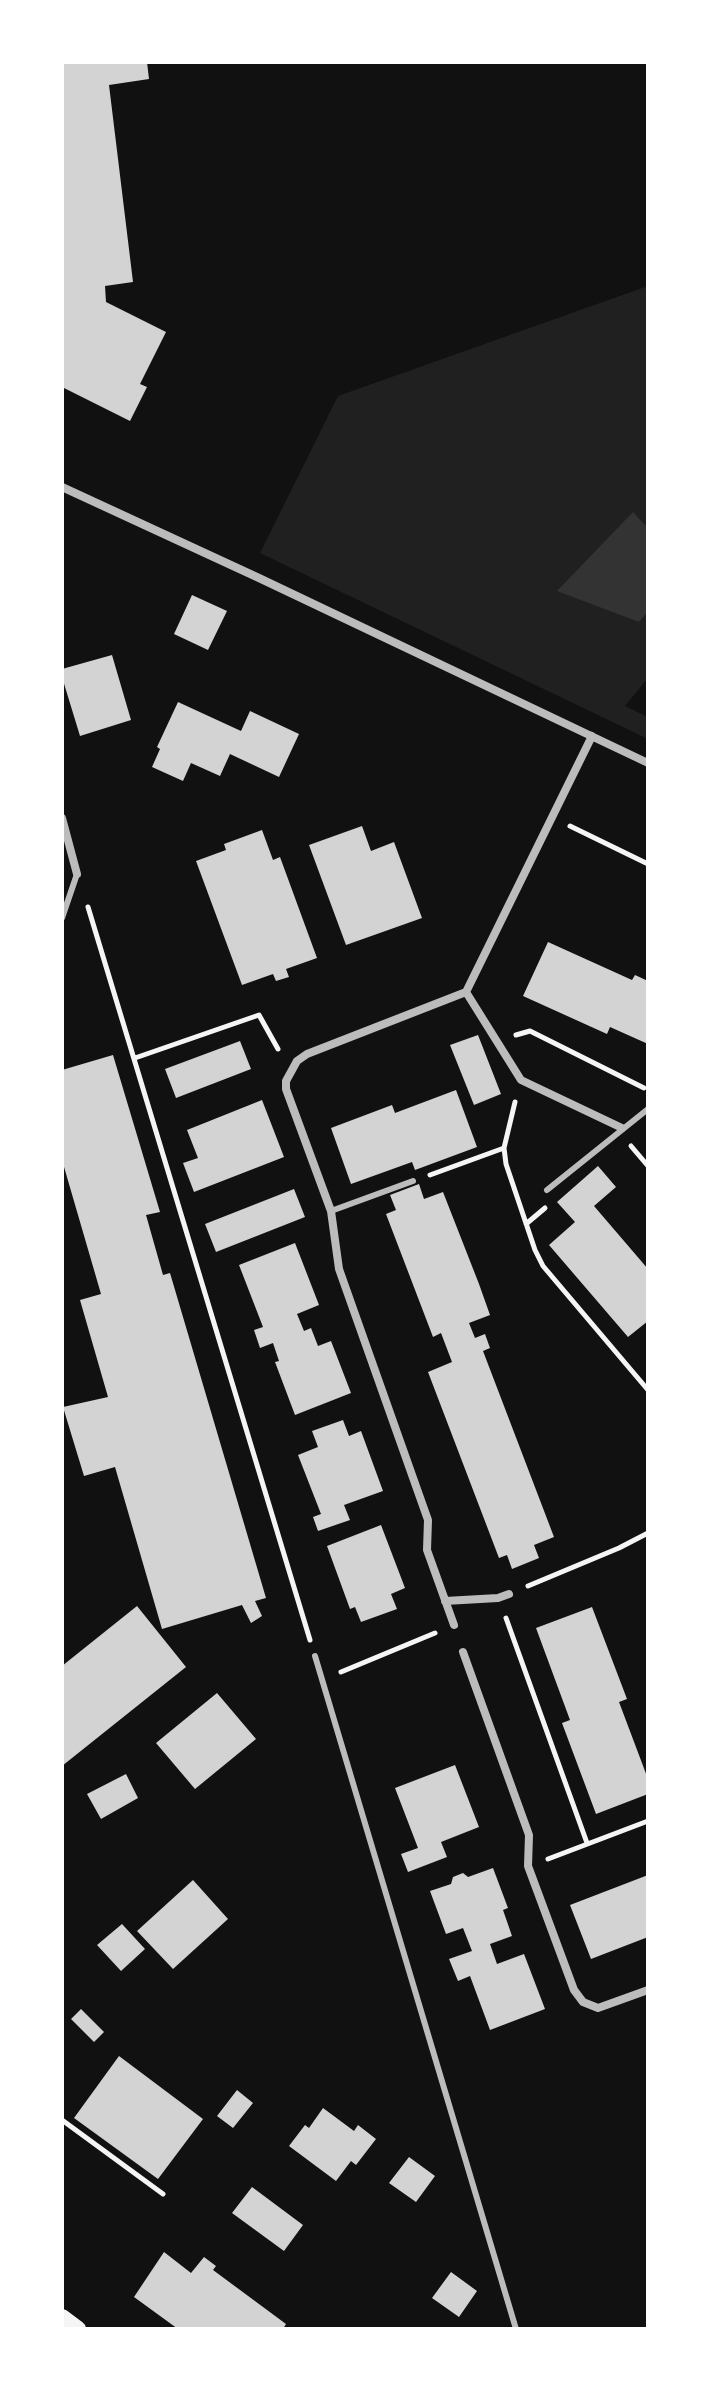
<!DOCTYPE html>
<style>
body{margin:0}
#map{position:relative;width:710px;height:2391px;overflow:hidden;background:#111;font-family:Arial,sans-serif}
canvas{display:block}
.frame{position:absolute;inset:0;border:64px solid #fff;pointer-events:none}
</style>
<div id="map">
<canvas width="710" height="2391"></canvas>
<div class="frame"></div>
</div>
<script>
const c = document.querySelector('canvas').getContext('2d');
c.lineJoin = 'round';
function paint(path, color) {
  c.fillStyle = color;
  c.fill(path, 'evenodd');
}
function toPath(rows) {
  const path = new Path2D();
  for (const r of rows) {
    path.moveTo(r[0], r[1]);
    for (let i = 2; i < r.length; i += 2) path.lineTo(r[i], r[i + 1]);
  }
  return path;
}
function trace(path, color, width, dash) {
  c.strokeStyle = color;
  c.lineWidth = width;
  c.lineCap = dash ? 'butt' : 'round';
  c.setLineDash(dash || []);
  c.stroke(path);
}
paint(toPath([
 [648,286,648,528,632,512,639,622,648,612,648,678,625,706,648,717,648,739,260,553,338,396]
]), '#202020');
paint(toPath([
 [633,512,648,528,648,612,639,622,557,591]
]), '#333');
paint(toPath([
 [62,62,147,62,149,79,109,85,133,282,105,286,106,302,166,332,140,384,147,387,130,421,62,387],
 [192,595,227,611,208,650,174,634],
 [112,655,131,720,80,736,62,677,62,669],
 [178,702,241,731,250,711,299,734,279,777,230,754,220,776,191,763,183,781,152,767,160,749,157,747],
 [362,826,371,851,394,842,422,918,346,945,309,845],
 [262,830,273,860,280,857,317,958,286,969,289,977,276,981,273,974,242,985,196,861,226,850,224,844],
 [548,942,632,980,635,975,648,981,648,1044,610,1027,607,1034,523,996],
 [478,1035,501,1094,474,1105,450,1045],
 [240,1041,251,1069,176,1098,165,1069],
 [113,1055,160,1212,146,1215,163,1275,170,1273,266,1598,255,1601,262,1616,251,1623,242,1605,162,1629,115,1467,84,1476,63,1407,108,1397,80,1300,101,1294,62,1160,62,1070],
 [456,1090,477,1147,415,1170,412,1162,351,1184,331,1128,392,1105,395,1113],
 [262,1100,284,1157,194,1192,183,1163,198,1158,187,1130],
 [598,1166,616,1187,594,1206,648,1269,648,1321,628,1337,549,1245,575,1222,557,1202],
 [419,1184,424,1199,443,1192,479,1284,490,1315,469,1323,475,1338,485,1334,490,1348,483,1351,554,1537,534,1545,539,1558,512,1569,507,1555,499,1558,428,1372,452,1362,441,1333,433,1337,386,1214,396,1210,390,1195],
 [294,1189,305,1217,216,1252,205,1224],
 [295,1243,319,1305,297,1314,304,1331,311,1328,318,1346,331,1341,351,1393,295,1415,275,1362,279,1361,273,1343,260,1348,254,1330,263,1327,239,1265],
 [343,1420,349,1436,361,1431,383,1491,344,1505,350,1520,318,1531,313,1517,321,1514,298,1455,318,1447,312,1431],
 [381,1525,405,1588,391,1594,397,1609,361,1622,355,1607,350,1609,327,1546],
 [137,1606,186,1667,62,1766,62,1666],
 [592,1607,627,1699,619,1702,648,1779,648,1794,596,1814,562,1723,570,1720,536,1628],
 [217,1693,256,1739,195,1789,156,1743],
 [455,1765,479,1827,441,1842,447,1857,408,1872,401,1854,418,1848,395,1788],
 [126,1774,138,1798,101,1819,87,1794],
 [493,1868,508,1908,503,1910,512,1936,490,1944,497,1964,524,1954,545,2009,490,2030,470,1976,458,1981,449,1959,472,1951,463,1928,446,1934,430,1891,451,1884,453,1877,463,1873,468,1877],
 [648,1875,648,1937,591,1959,570,1905],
 [193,1880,228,1919,173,1969,137,1931],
 [122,1924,145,1949,121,1971,97,1945],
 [81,2009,104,2032,94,2042,71,2019],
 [119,2056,203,2119,158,2179,74,2118],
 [237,2090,253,2103,233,2128,217,2116],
 [323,2108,354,2131,358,2125,376,2139,356,2165,351,2161,336,2181,289,2146,305,2125,309,2128],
 [409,2157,435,2176,416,2202,389,2183],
 [252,2187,303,2225,284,2251,232,2213],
 [164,2252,191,2273,204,2257,216,2266,213,2270,286,2324,283,2329,178,2329,134,2297],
 [451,2272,477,2291,459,2317,432,2298]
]), '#d3d3d3');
trace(toPath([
 [570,826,648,864],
 [88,907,310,1640],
 [516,1035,530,1031,644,1088],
 [135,1058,259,1015,278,1049],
 [515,1102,504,1148,506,1164,535,1250,543,1266,648,1390],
 [631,1146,648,1166],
 [430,1175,504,1148],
 [526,1224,545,1208],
 [528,1586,619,1548,648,1533],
 [506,1618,587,1843],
 [341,1672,435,1633],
 [548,1859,648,1821],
 [62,2120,163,2194]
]), '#f5f5f5', 5);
trace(toPath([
 [62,918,77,874],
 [547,1190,648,1109],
 [331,1211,413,1181],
 [315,1656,516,2329]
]), '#bcbcbc', 6);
trace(toPath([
 [62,487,259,578,648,763],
 [62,818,77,874],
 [466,992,521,1080,622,1128],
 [445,1601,498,1598,509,1594],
 [454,1625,427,1550,428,1520,339,1269,331,1211,286,1089,286,1081,297,1061,307,1054,466,992,592,736],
 [463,1652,529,1835,528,1866,574,1990,583,2002,598,2008,648,1990]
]), '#bcbcbc', 8);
trace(toPath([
 [62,2317,78,2329]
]), '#f5f5f5', 16);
</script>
